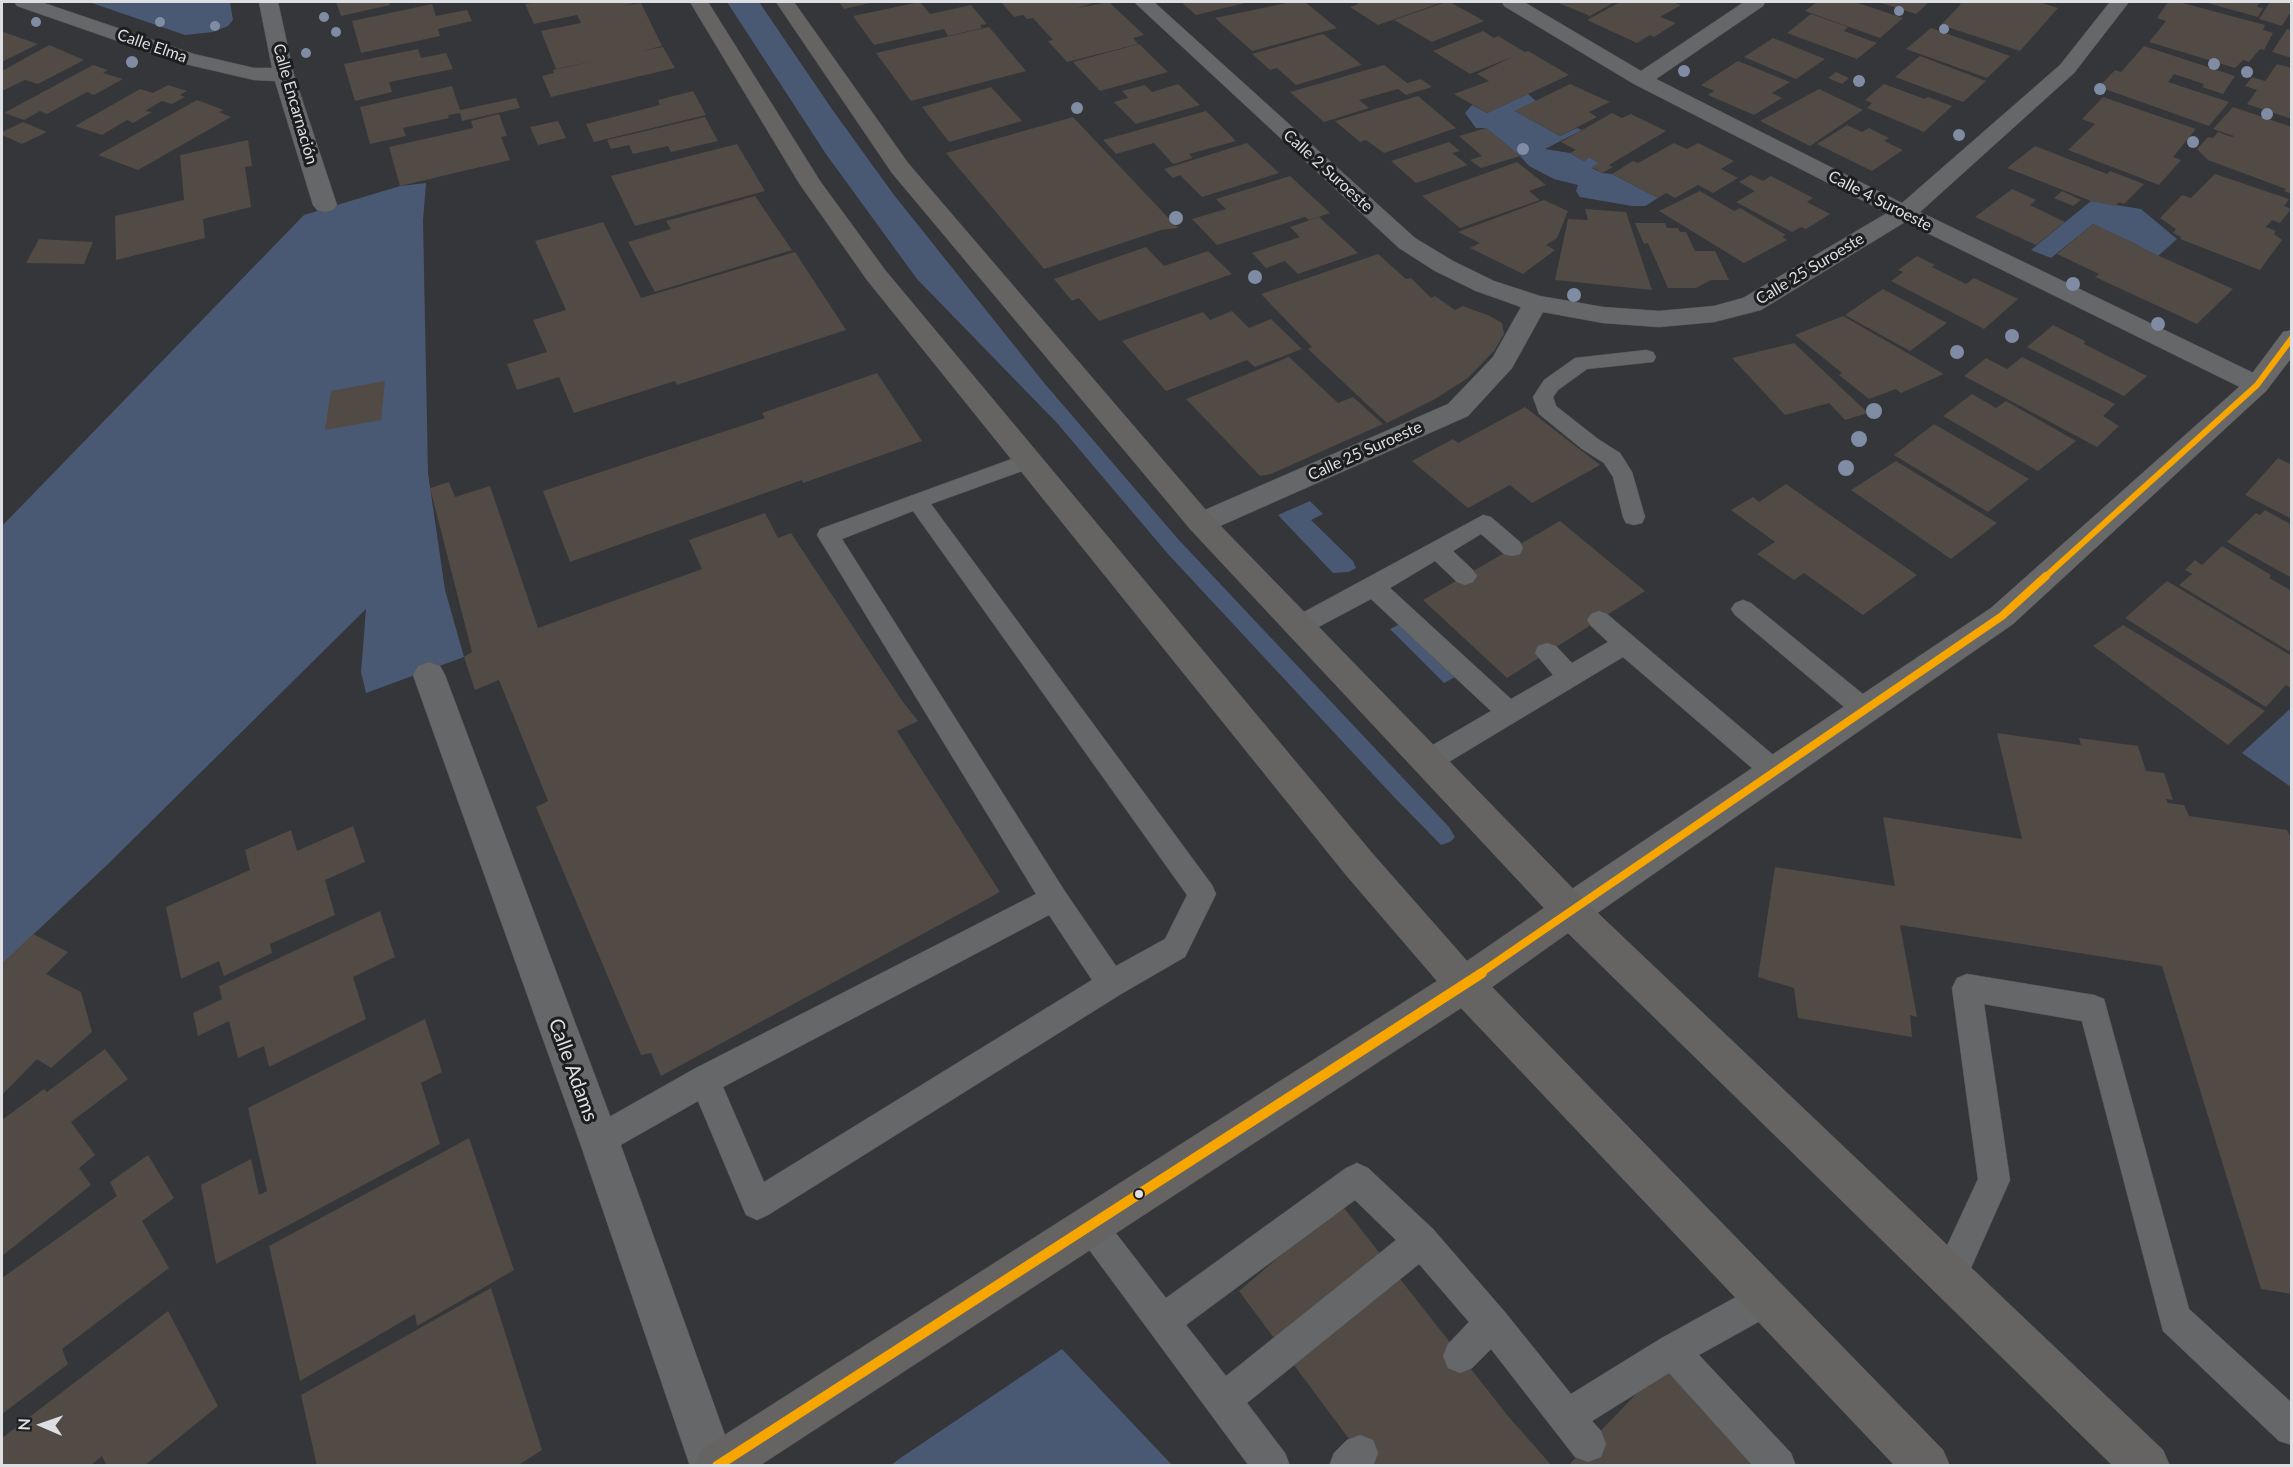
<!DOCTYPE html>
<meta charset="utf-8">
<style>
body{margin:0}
#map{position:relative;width:2293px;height:1467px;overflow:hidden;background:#343639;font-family:Lato,sans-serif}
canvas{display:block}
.frame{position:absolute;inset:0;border:3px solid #dedfe2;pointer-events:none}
.north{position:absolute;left:12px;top:1395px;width:60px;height:60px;-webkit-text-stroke:4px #1c1d1f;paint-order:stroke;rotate:272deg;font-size:16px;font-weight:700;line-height:24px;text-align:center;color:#dedfe2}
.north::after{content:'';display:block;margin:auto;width:21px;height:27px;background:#dedfe2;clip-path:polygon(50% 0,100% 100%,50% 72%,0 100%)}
</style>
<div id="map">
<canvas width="2293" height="1467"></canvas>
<div class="frame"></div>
<div class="north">N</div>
</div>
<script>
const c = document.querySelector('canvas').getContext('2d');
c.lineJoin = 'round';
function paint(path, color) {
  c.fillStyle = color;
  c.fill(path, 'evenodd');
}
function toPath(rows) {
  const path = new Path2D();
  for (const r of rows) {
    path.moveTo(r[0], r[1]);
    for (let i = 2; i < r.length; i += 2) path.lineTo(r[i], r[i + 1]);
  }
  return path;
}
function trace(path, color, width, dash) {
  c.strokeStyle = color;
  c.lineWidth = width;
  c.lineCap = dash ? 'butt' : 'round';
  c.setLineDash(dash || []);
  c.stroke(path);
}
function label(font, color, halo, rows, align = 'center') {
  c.font = font + ' Lato,sans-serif';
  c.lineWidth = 6;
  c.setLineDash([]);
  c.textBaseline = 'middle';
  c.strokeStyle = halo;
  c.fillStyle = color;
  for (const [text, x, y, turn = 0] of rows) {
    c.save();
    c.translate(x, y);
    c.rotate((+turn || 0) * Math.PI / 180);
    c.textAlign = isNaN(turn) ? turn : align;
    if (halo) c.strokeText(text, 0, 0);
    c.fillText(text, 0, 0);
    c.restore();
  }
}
paint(toPath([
 [89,2,230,2,233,20,228,26,213,32,185,35],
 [727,2,759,2,834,112,894,195,1045,384,1178,539,1449,827,1455,837,1450,842,1441,845,1394,797,1168,554,1057,423,917,279,826,154],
 [1528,94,1536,101,1515,111,1560,136,1577,128,1582,130,1545,149,1570,153,1584,161,1589,157,1599,163,1592,168,1602,173,1612,174,1658,198,1645,206,1632,206,1580,197,1576,191,1578,185,1554,179,1529,166,1520,156,1486,128,1476,128,1465,113,1472,105,1487,113],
 [426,183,423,220,428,473,445,590,464,657,366,693,361,672,366,609,108,864,2,964,2,526,304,215,400,186],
 [2091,201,2141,209,2177,239,2158,256,2093,224,2051,258,2031,250],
 [1310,501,1323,514,1311,520,1353,561,1356,568,1349,572,1333,573,1278,515],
 [1400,624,1455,677,1444,683,1390,629],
 [2291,708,2291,787,2242,753],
 [1062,1349,1172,1465,891,1465,899,1459]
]), '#4a5973');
paint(toPath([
 [336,2,389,2,390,5,341,16],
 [539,2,637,2,624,6,641,3,662,46,642,51,663,47,675,68,551,97,542,76,554,73,553,70,604,59,556,69,541,31,581,23,577,15,534,24,525,4],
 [839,2,874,2,844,9],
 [920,2,930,14,971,5,987,24,980,25,982,28,948,36,944,29,874,45,853,16],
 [1001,2,1097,2,1077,8,1109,2,1144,35,1133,38,1138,44,1067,62,1048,41,1053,40,1033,18,1027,19,1023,15,1014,17],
 [1181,2,1249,2,1196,15],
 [1291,2,1305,2,1337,28,1252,51,1215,18],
 [1354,2,1443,2,1378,25,1350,7,1359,4],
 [1446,2,1450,2,1484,21,1432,42,1394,20],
 [1556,2,1615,2,1590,16],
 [1620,2,1673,2,1681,5,1660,17,1676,23,1654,37,1650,35,1637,43,1587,20],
 [1817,2,1855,2,1903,18,1880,38,1805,11],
 [1878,2,1929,2,1916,14],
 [1954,2,2039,2,2058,8,2020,51,1941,25,1961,4],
 [2168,2,2179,2,2265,25,2263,30,2273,33,2264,50,2260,49,2249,62,2243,60,2235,68,2149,42,2166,21,2157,18],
 [2204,2,2260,2,2257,7,2263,8,2258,17],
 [2270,2,2292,3,2292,10,2282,26,2259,19],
 [432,4,436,16,467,10,472,21,438,29,440,36,361,53,352,21],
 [1811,14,1848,27,1844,31,1877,43,1857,59,1787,33],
 [989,27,1026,71,911,101,876,53],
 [1931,28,2010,56,1987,78,1906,49],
 [2287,29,2292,30,2292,58,2272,52],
 [1483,31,1494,38,1498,36,1525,52,1528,51,1569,75,1487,113,1454,94,1489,81,1477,74,1514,56,1470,74,1433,51],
 [3,32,38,44,2,62],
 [1323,34,1362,65,1296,85,1277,68,1270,70,1252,54],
 [1773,38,1825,59,1796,79,1744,57],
 [1139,44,1168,72,1100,91,1073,62],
 [49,45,84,60,38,84,25,80,2,91,2,71],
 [2144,46,2235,76,2223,94,2202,87,2204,84,2174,74,2168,82,2229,102,2209,126,2099,87,2115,70,2121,72],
 [418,49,421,58,446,53,453,69,389,82,392,92,355,101,344,64],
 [1920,56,1986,81,1963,102,1895,77],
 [1738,61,1790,82,1772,93,1782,98,1754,115,1708,95,1714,91,1701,85],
 [2277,64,2292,68,2292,119,2247,104,2257,90,2245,86,2252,77,2265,81],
 [93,65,108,70,103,73,123,79,94,95,87,92,47,114,40,111,24,120,4,113],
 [1384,65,1407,83,1421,79,1432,87,1406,95,1398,89,1359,100,1369,108,1324,122,1290,92],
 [1836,72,1849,78,1842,84,1828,78],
 [1178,84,1200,105,1136,124,1114,102,1128,98,1122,91,1145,85,1152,92],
 [1570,84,1610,102,1589,112,1597,117,1560,136,1515,111],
 [1884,84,1925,99,1928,97,1952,106,1924,132,1867,108,1872,103,1865,100],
 [168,85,187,91,180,95,185,97,172,104,162,101,145,111,152,112,133,123,127,120,102,135,75,126,140,89,153,93],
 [452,86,460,110,516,98,520,108,462,121,460,113,448,115,449,118,403,128,406,136,370,144,360,107],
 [991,87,1022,121,949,142,922,107],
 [1819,89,1863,110,1810,146,1760,121],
 [693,91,706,115,594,142,586,124,660,105,658,100],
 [1418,96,1456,128,1384,153,1366,140,1360,142,1335,121],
 [2103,97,2196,129,2173,157,2181,160,2159,185,2068,150,2095,124,2082,119],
 [197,100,224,110,219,112,231,117,138,170,98,155],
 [2233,107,2292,127,2292,194,2284,191,2286,189,2208,160,2197,149,2208,137,2213,138,2218,132,2232,137,2234,136,2213,129],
 [1206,111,1236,141,1189,154,1193,158,1173,164,1154,143,1116,154,1103,140],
 [1612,113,1622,118,1631,114,1666,131,1609,165,1613,167,1602,173,1592,167,1599,163,1589,157,1584,161,1570,153,1576,150,1561,142],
 [499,114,507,136,501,137,510,160,400,186,389,147,473,128,471,121],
 [705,117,718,141,671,152,668,146,633,154,629,145,611,149,607,140],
 [1073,117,1178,228,1161,230,1044,269,946,153],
 [558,121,566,138,538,145,530,127],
 [23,122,47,132,22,144,2,135,2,132],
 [1847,125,1862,132,1869,128,1889,138,1884,141,1903,150,1872,171,1817,144],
 [1486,128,1520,156,1481,168,1470,160,1482,156,1459,136],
 [248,140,252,166,245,167,251,207,203,219,205,238,116,260,115,216,184,200,180,155],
 [1449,142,1460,151,1452,153,1468,165,1416,183,1391,161],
 [1247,143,1279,173,1202,197,1180,175,1173,178,1164,169],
 [1674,143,1687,149,1698,143,1734,161,1721,169,1738,178,1713,193,1698,185,1675,198,1666,193,1658,198,1612,174,1633,161,1638,163],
 [737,144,765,191,635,226,611,176],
 [2035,146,2107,174,2110,171,2144,184,2124,204,2119,202,2115,206,2091,201,2007,168],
 [1517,162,1546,185,1529,191,1540,200,1460,228,1422,196],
 [2215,174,2289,199,2284,206,2291,209,2280,223,2272,220,2266,227,2276,231,2274,234,2282,240,2260,270,2180,239,2181,237,2173,233,2176,229,2160,218,2182,195,2191,198],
 [1751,175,1763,181,1771,176,1813,198,1807,202,1830,214,1806,229,1801,227,1792,232,1736,202,1755,191,1739,182],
 [1290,176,1330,213,1309,220,1305,217,1217,245,1192,219,1226,209,1216,199],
 [2012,189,2036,200,2030,205,2065,222,2036,245,1975,217],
 [1700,191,1734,211,1740,208,1786,235,1782,237,1787,240,1744,263,1659,211],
 [2062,191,2081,200,2073,206,2054,198],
 [755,196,792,250,655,292,628,242,671,229,666,221],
 [1544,200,1568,211,1557,238,1546,245,1555,250,1523,274,1470,248,1480,243,1458,232],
 [1585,209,1626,212,1652,290,1555,280,1568,219,1588,220],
 [1319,217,1358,253,1298,274,1285,261,1266,268,1252,253,1300,237,1290,227],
 [603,222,641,298,795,252,846,330,677,385,675,381,574,413,559,377,517,390,507,364,547,352,533,320,566,310,535,241],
 [1635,223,1665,223,1667,228,1678,228,1680,232,1686,232,1695,251,1715,251,1729,280,1711,280,1696,288,1668,288,1648,243,1644,244],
 [2093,224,2139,245,2137,246,2233,289,2197,324,2095,277,2099,274,2057,254],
 [39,239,93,242,84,264,26,263],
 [1146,247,1164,266,1208,251,1232,274,1099,321,1079,298,1072,301,1054,279],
 [1378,254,1406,279,1411,278,1431,298,1435,296,1455,310,1463,306,1490,316,1502,323,1504,334,1494,351,1468,378,1435,399,1387,423,1308,349,1312,347,1261,294],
 [1917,256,1935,265,1932,267,1966,284,1974,278,2018,299,1984,329,1891,281,1903,272,1898,270],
 [1883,289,1947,323,1910,351,1845,315],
 [1232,311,1249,328,1271,319,1302,349,1255,367,1247,360,1166,391,1122,341,1203,312,1210,320],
 [1843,316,1944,374,1901,393,1896,389,1869,399,1839,375,1842,373,1795,335],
 [2053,325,2085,341,2084,344,2147,376,2124,396,2027,347],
 [1794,343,1868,413,1845,420,1829,403,1785,415,1732,358],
 [1289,357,1338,403,1353,397,1383,424,1271,474,1260,476,1186,399],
 [2022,357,2115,404,2103,416,2119,426,2097,447,1964,376,1986,358,2007,369],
 [877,373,922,441,803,483,802,480,570,562,543,491,765,418,762,413],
 [385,381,381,420,325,430,331,391],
 [1972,394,1996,408,2006,401,2076,441,2038,471,1943,416],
 [1525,407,1600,465,1532,503,1510,485,1468,508,1412,461,1453,439,1458,443],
 [1934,424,2029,479,1988,512,1894,455],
 [2278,458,2292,465,2292,519,2245,495],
 [1896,461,1997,523,1951,559,1851,490],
 [449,482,455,497,490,486,538,628,702,569,689,540,765,513,778,538,791,533,903,702,918,721,897,731,1000,892,661,1076,651,1053,641,1055,536,807,548,801,499,680,475,690,464,657,472,652,430,488],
 [1786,484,1836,519,1917,575,1863,615,1804,573,1794,580,1757,554,1775,542,1731,510,1753,497,1759,502],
 [2265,510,2292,525,2292,578,2227,542,2256,513,2260,515],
 [1560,521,1645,591,1507,678,1423,600],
 [2222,546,2271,575,2269,578,2292,591,2292,653,2179,585,2192,574,2185,570,2195,560,2202,565],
 [2167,581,2292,656,2292,689,2286,685,2266,707,2125,618],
 [2123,625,2265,711,2228,745,2093,646],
 [1997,733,2081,745,2079,738,2138,746,2146,771,2164,773,2173,800,2166,799,2168,803,2184,805,2189,816,2287,830,2292,840,2292,1294,2261,1289,2162,966,1900,925,1917,1017,1910,1015,1912,1037,1798,1018,1794,988,1758,977,1775,867,1895,886,1883,817,2022,839],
 [353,826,365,862,325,880,335,915,270,944,272,953,224,976,219,961,181,979,166,907,250,870,245,850,291,830,297,851],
 [380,911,395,957,353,977,366,1019,269,1067,264,1046,238,1058,229,1021,198,1036,193,1013,222,999,219,986],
 [33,934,68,952,46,974,81,992,92,1032,51,1068,37,1059,2,1095,2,964],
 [425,1019,442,1072,421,1083,440,1144,216,1264,201,1185,251,1159,259,1195,267,1191,248,1108],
 [105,1049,128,1079,71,1122,95,1155,79,1168,91,1185,2,1256,2,1120,44,1089,47,1092],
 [469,1138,514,1270,417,1326,415,1314,300,1381,269,1246],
 [148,1155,174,1198,142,1221,169,1268,62,1349,68,1364,2,1414,2,1278,117,1196,110,1182],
 [1341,1204,1508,1416,1552,1466,1369,1466,1239,1291],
 [491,1288,542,1450,517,1466,317,1466,301,1395],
 [168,1311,218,1406,144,1466,107,1466,102,1456,90,1466,2,1466,2,1438],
 [1666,1363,1759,1466,1568,1466,1588,1444]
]), '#524a45');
const lane = toPath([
 [1646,350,1653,352,1656,357,1653,362,1587,369,1558,390,1553,397,1556,406,1598,439,1620,453,1632,472,1645,517,1642,523,1634,525,1626,523,1623,517,1613,477,1604,463,1582,449,1539,414,1533,397,1544,380,1575,358,1646,350],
 [1028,453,1036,456,1039,461,1036,466,931,504,1212,885,1216,894,1185,957,1121,994,768,1215,757,1220,746,1215,698,1101,610,1151,599,1156,588,1151,583,1140,588,1129,694,1069,1036,894,817,535,820,529,1028,453],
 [913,511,1187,895,1165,939,1116,966,1064,890,842,539,913,511],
 [1049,915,1092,980,764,1182,723,1087,1049,915],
 [1483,515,1491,517,1520,542,1523,548,1520,554,1512,556,1504,554,1481,534,1453,551,1473,570,1477,576,1473,582,1465,585,1457,582,1435,561,1390,588,1511,699,1553,675,1535,653,1538,646,1547,643,1556,646,1572,663,1608,642,1591,626,1587,620,1591,614,1599,611,1607,614,1785,765,1789,773,1785,781,1776,784,1767,781,1623,657,1437,769,1428,772,1419,769,1415,761,1419,753,1491,711,1371,599,1307,633,1299,635,1291,633,1287,626,1291,619,1483,515],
 [1743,600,1751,603,1874,703,1878,710,1874,717,1865,720,1856,717,1735,615,1731,609,1735,603,1743,600],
 [1967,974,2094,995,2104,999,2189,1309,2292,1403,2292,1445,2279,1441,2163,1331,2082,1021,1984,1004,2010,1180,1962,1288,1950,1293,1938,1288,1933,1276,1978,1179,1952,988,1957,978,1967,974],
 [1357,1163,1368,1168,1433,1229,1504,1311,1571,1394,1660,1339,1754,1287,1766,1282,1778,1287,1783,1299,1778,1311,1699,1355,1791,1453,1796,1466,1753,1466,1669,1373,1592,1421,1601,1431,1606,1444,1601,1457,1588,1462,1575,1457,1491,1349,1472,1368,1460,1373,1448,1368,1443,1356,1448,1344,1469,1322,1419,1264,1247,1403,1285,1453,1290,1466,1249,1466,1079,1236,1074,1225,1079,1214,1090,1209,1101,1214,1166,1298,1346,1168,1357,1163],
 [1355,1200,1396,1240,1226,1376,1186,1325,1355,1200],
 [1360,1435,1373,1440,1378,1453,1373,1466,1329,1466,1334,1453,1347,1440,1360,1435]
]);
const street = toPath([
 [14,2,41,2,194,54,254,68,272,68,259,2,278,2,294,75,337,205,333,210,325,212,317,210,313,205,275,81,254,80,181,63,17,6,14,2],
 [1134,2,1154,2,1415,238,1453,261,1494,281,1540,296,1603,307,1659,311,1714,306,1743,298,1887,213,1634,84,1504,6,1502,2,1524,2,1641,71,1744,2,1765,2,1763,6,1656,79,1902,203,2060,65,2110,2,2129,2,2074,73,1920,212,2266,379,2270,385,2266,391,2257,394,2248,391,1905,222,1761,310,1714,322,1659,327,1603,323,1543,312,1512,368,1468,416,1211,530,1201,534,1191,530,1186,523,1191,516,1448,404,1493,357,1521,307,1476,291,1435,271,1399,248,1134,2],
 [429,662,440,666,445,675,619,1140,736,1466,690,1466,579,1140,413,675,418,666,429,662]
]);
const secondary = toPath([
 [2292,330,2292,357,2266,391,2013,624,1583,923,1570,927,1557,923,1552,911,1557,899,1991,608,2248,379,2283,332,2292,330]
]);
const primary = toPath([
 [690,2,708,2,820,181,885,270,1372,853,1467,961,1544,908,1191,530,892,173,776,2,794,2,908,163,1211,516,1583,899,2163,1450,2170,1466,2113,1466,1568,933,1492,987,1943,1450,1950,1466,1895,1466,1461,1008,759,1466,694,1466,701,1450,1437,981,1346,875,867,280,799,183,690,2]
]);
trace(lane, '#535557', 1);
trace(street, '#535557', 1);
trace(secondary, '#535557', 1);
trace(primary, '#535557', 1);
paint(lane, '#666769');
paint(street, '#666769');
paint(secondary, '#696869');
paint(primary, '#666462');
trace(toPath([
 [2045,577,2257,385,2292,338]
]), '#f7a600', 6);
trace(toPath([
 [1479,974,2002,616,2046,576]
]), '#f7a600', 8);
trace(toPath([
 [717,1466,1482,973]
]), '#f7a600', 10);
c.fillStyle = '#7f8ca4';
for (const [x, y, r] of [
 [1899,11,5],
 [324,17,5],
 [36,22,5],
 [160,22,5],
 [215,26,5],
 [1944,29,5],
 [336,32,5],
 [306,53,5],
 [132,62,6],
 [2214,64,6],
 [1684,71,6],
 [2247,72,6],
 [1859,81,6],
 [2100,89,6],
 [1077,108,6],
 [2267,114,6],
 [1959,135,6],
 [2193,142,6],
 [1523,149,6],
 [1176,218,7],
 [1255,277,7],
 [2073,284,7],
 [1574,295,7],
 [2158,324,7],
 [2012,336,7],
 [1957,352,7],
 [1874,411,8],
 [1859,439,8],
 [1846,468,8]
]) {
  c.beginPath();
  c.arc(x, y, r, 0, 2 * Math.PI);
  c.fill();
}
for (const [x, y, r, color] of [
 [1139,1194,5,"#dedfe2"]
]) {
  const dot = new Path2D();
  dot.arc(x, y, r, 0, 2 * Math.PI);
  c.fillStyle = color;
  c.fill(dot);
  trace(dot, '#1c1d1f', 2);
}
label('16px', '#dedfe2', '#1c1d1f', [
 ["Calle Elma",152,46,19],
 ["Calle Encarnación",295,104,74],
 ["Calle 2 Suroeste",1328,171,42],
 ["Calle 4 Suroeste",1880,201,27],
 ["Calle 25 Suroeste",1810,269,-31],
 ["Calle 25 Suroeste",1365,451,-24]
]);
label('20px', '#dedfe2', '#1c1d1f', [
 ["Calle Adams",573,1070,70]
]);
</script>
